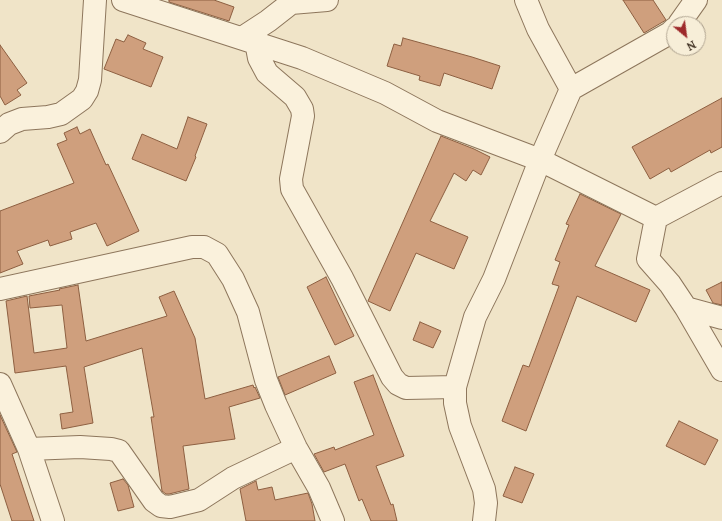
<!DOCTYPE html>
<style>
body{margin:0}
#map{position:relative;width:722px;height:521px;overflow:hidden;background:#f0e4c8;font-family:Lora,serif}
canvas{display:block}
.north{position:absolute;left:666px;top:16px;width:40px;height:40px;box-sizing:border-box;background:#f7eed8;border:1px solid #ada18e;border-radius:50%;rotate:151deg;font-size:11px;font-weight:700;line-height:16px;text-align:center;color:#3d2e20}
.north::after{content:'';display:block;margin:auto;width:14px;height:18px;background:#9e2a2b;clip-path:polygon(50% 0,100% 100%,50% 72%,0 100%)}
</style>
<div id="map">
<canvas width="722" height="521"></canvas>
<div class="north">N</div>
</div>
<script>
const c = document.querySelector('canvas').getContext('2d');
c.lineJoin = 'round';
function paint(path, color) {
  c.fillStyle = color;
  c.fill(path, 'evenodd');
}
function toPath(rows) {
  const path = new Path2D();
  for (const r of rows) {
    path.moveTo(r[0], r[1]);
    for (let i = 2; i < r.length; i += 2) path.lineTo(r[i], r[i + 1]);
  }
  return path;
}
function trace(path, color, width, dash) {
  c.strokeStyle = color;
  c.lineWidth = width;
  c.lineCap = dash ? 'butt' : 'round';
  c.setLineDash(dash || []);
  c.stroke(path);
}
const building = toPath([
 [169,0,214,0,234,7,229,21,169,2,169,0],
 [623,0,653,0,666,20,644,33,623,0],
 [128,35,146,43,143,49,163,57,151,87,104,69,116,39,124,42,128,35],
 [403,38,472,57,500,66,492,89,444,73,440,86,419,80,420,76,387,66,394,44,401,46,403,38],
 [0,45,27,83,17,90,21,95,5,105,0,96,0,45],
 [722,98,722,147,711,153,710,150,671,172,669,168,650,179,632,147,722,98],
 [188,117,207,124,195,156,196,157,186,181,132,159,142,134,177,149,188,117],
 [77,127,80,134,90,129,106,165,108,164,139,231,107,246,96,223,70,232,72,239,50,246,48,240,17,251,23,264,0,273,0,211,74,183,57,144,67,140,64,133,77,127],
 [441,136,474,149,490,157,481,175,473,170,466,181,454,173,430,221,468,237,454,269,416,253,390,311,368,301,441,136],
 [580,194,621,214,595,266,650,290,636,322,577,296,526,431,502,421,523,365,529,367,559,286,552,284,560,262,555,260,569,225,566,224,580,194],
 [326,277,354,336,335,345,307,287,326,277],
 [722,282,722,305,713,303,706,290,722,282],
 [78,285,86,341,167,316,159,297,174,291,195,338,205,399,253,385,254,388,255,387,260,398,229,407,235,439,183,446,189,489,169,494,166,494,162,491,151,417,154,417,142,348,84,367,93,423,62,429,60,414,73,412,66,366,15,373,6,301,27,296,34,353,67,348,62,305,30,308,29,296,60,290,59,289,78,285],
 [420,322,441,331,433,348,413,340,420,322],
 [329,356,336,373,285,395,278,377,329,356],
 [373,375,404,456,376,466,391,505,393,504,397,521,371,521,362,499,359,501,345,464,324,472,314,454,334,447,335,450,374,435,354,382,373,375],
 [0,415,17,452,12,454,34,521,12,521,0,484,0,415],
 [679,421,718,440,705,465,666,446,679,421],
 [515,467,534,474,522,503,503,496,515,467],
 [123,479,128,485,134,507,118,511,110,483,123,479],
 [256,481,258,490,272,487,275,500,308,493,312,504,315,521,246,521,240,489,256,481]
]);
paint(building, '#cf9f7d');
trace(building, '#8d5f41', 1);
const minor = toPath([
 [123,0,302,58,385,93,437,121,540,160,656,218,648,259,670,284,686,308,722,370],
 [526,0,538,29,571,89],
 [291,3,327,0],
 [679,24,696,0],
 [242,38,268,21,291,3,292,0],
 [256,42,259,58,267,73,295,97,302,109,303,116,291,179,292,189,342,278,392,377,398,384,406,388,455,387],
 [0,132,9,124,22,119,48,117,61,114,82,99,87,91,90,80,95,0],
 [656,218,722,183],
 [0,289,192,247,204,247,217,254,233,279,248,312,266,380,276,405,296,448,319,488,333,521],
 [686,308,722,318],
 [0,384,29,449,53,521],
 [29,449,80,447,111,449,119,451,154,501,161,506,170,507,199,500,233,478,296,448],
 [484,521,486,503,484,489,460,426,455,403,455,387,475,317,494,279,540,160,571,89,670,33,674,29]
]);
trace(minor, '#8d765c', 24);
trace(minor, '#faf1dc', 22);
</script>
